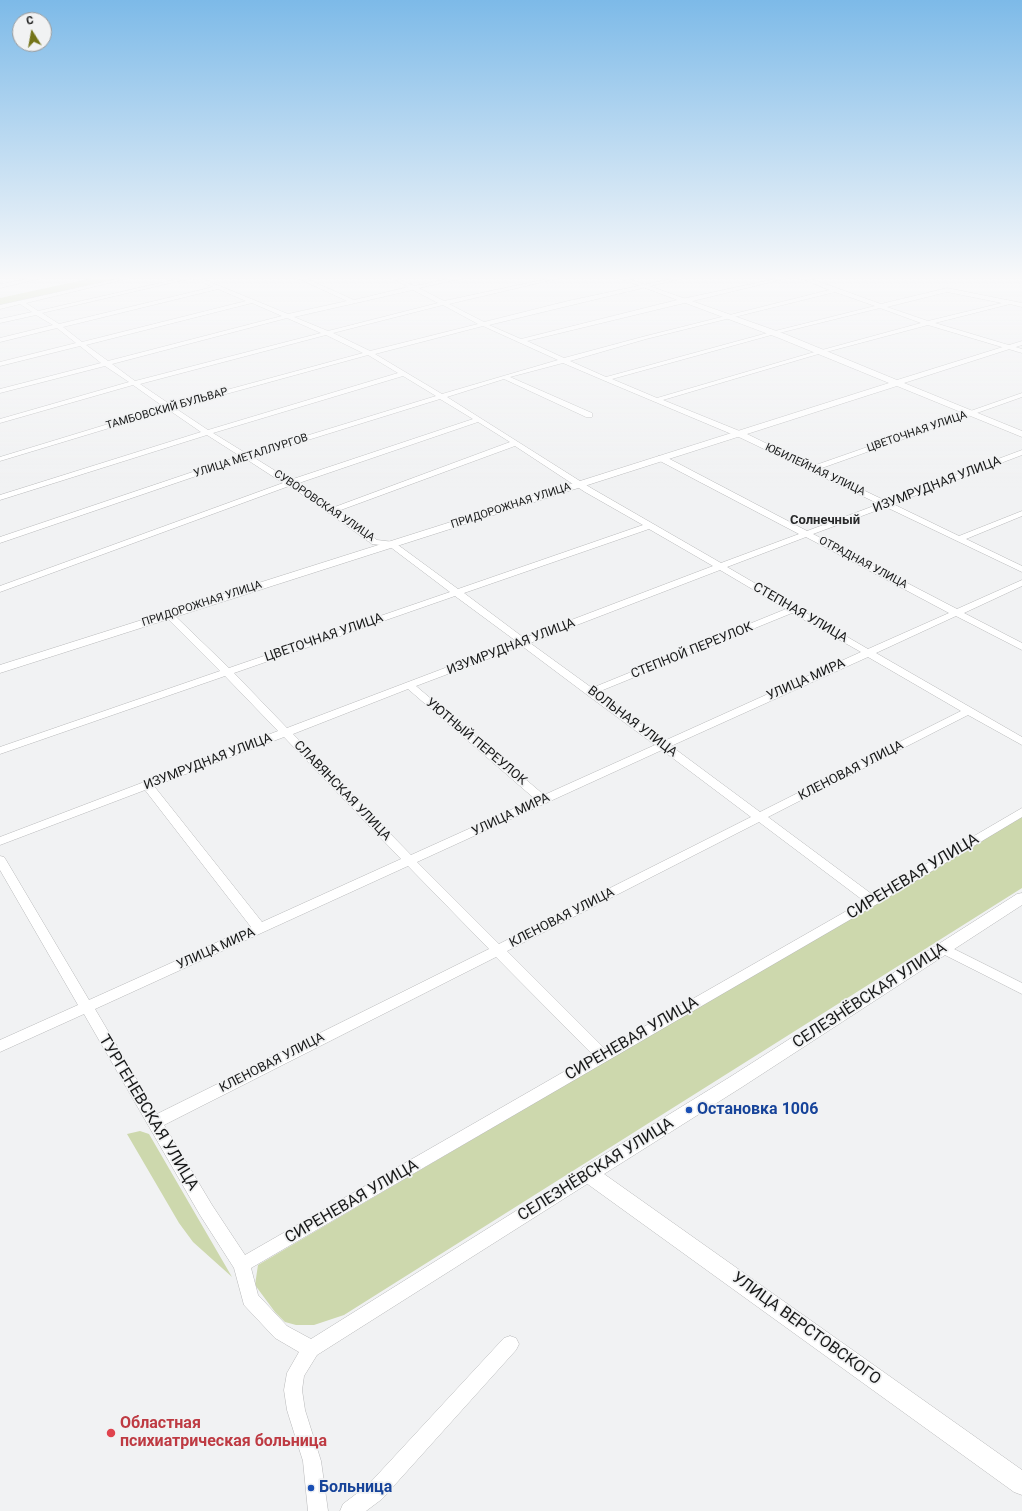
<!DOCTYPE html>
<meta charset="utf-8">
<style>
body{margin:0}
#map{position:relative;width:1022px;height:1511px;overflow:hidden;background:#f1f2f3;font-family:Roboto,sans-serif}
canvas{display:block}
.north{position:absolute;left:12px;top:12px;width:40px;height:40px;box-sizing:border-box;background:#f1f2f3;border:1px solid #9a9b9c;border-radius:50%;rotate:349deg;font-size:11px;font-weight:700;line-height:16px;text-align:center;color:#181919}
.north::after{content:'';display:block;margin:auto;width:14px;height:18px;background:#747419;clip-path:polygon(50% 0,100% 100%,50% 72%,0 100%)}
</style>
<div id="map">
<canvas width="1022" height="1511"></canvas>
<div class="north">С</div>
</div>
<script>
const c = document.querySelector('canvas').getContext('2d');
c.lineJoin = 'round';
function paint(path, color) {
  c.fillStyle = color;
  c.fill(path, 'evenodd');
}
function toPath(rows) {
  const path = new Path2D();
  for (const r of rows) {
    path.moveTo(r[0], r[1]);
    for (let i = 2; i < r.length; i += 2) path.lineTo(r[i], r[i + 1]);
  }
  return path;
}
function trace(path, color, width, dash) {
  c.strokeStyle = color;
  c.lineWidth = width;
  c.lineCap = dash ? 'butt' : 'round';
  c.setLineDash(dash || []);
  c.stroke(path);
}
function label(font, color, halo, rows, align = 'center') {
  c.font = font + ' Roboto,sans-serif';
  c.lineWidth = 3.5;
  c.setLineDash([]);
  c.textBaseline = 'middle';
  c.strokeStyle = halo;
  c.fillStyle = color;
  for (const [text, x, y, turn = 0] of rows) {
    c.save();
    c.translate(x, y);
    c.rotate((+turn || 0) * Math.PI / 180);
    c.textAlign = isNaN(turn) ? turn : align;
    if (halo) c.strokeText(text, 0, 0);
    c.fillText(text, 0, 0);
    c.restore();
  }
}
paint(toPath([
 [97,277,123,277,0,305,0,298],
 [1022,817,1022,888,344,1315,314,1325,296,1325,285,1322,275,1312,255,1285,258,1265],
 [140,1131,149,1134,232,1277,193,1242,179,1223,127,1134]
]), '#cdd8ad');
const minor = toPath([
 [38,277,47,277,0,288,0,284,38,277],
 [126,277,134,277,26,303,38,311,186,277,198,277,288,314,347,301,297,278,297,277,303,277,354,300,408,287,390,277,395,277,414,286,457,277,464,277,464,278,419,288,444,301,556,277,564,277,449,304,484,322,568,301,680,277,688,277,489,325,521,339,677,300,784,277,792,277,527,341,564,358,642,337,829,290,800,278,800,277,806,277,881,304,947,288,1022,303,1022,307,1010,304,935,323,1022,349,1022,353,928,325,815,355,663,400,747,434,813,466,1022,393,1022,397,819,469,886,501,1022,450,1022,455,893,504,959,536,1022,511,1022,516,966,539,1022,566,1022,572,886,507,813,534,957,609,1022,580,1022,586,964,613,1022,643,1022,650,956,616,876,653,1022,737,1022,745,968,715,768,817,873,895,1022,808,1022,817,877,904,251,1268,258,1295,287,1326,311,1339,583,1169,589,1167,595,1169,597,1174,595,1179,317,1355,304,1376,302,1390,305,1410,321,1461,328,1511,308,1511,303,1461,287,1410,284,1390,287,1373,299,1352,275,1338,244,1305,234,1268,200,1215,84,1014,0,1052,0,1040,78,1005,0,870,0,856,4,857,6,860,89,1000,251,927,145,790,0,845,0,837,278,731,225,676,0,754,0,747,220,671,164,615,166,613,172,613,229,668,450,592,389,546,372,544,312,501,289,486,0,592,0,586,283,483,246,459,0,543,0,537,240,456,207,435,0,500,0,495,201,432,169,410,0,461,0,457,164,407,133,385,0,423,0,419,129,382,105,366,0,393,0,389,101,363,80,346,0,366,0,362,76,343,57,328,0,342,0,338,53,325,36,315,0,323,0,319,32,312,20,304,0,309,0,305,126,277],
 [192,278,213,287,59,324,42,313,192,278],
 [218,289,246,301,82,342,63,327,218,289],
 [413,290,438,303,328,331,294,317,413,290],
 [835,292,875,306,771,332,606,377,570,361,646,339,835,292],
 [947,292,1002,303,928,321,887,307,947,292],
 [252,303,282,316,108,361,86,345,252,303],
 [443,305,478,324,370,351,333,333,443,305],
 [880,308,921,323,811,353,657,398,612,379,775,334,880,308],
 [287,318,321,333,135,381,112,364,287,318],
 [483,326,558,360,442,394,375,354,483,326],
 [326,335,363,353,171,405,140,384,326,335],
 [368,355,398,373,208,430,175,408,368,355],
 [563,363,610,383,741,438,879,504,807,531,664,456,658,456,658,460,799,534,721,563,591,488,447,397,504,379,586,417,592,417,592,413,510,377,563,363],
 [403,376,436,396,247,454,213,433,403,376],
 [440,399,473,419,290,480,253,457,440,399],
 [478,422,510,442,332,508,296,484,478,422],
 [515,446,585,492,643,525,458,589,394,542,377,540,338,511,515,446],
 [649,529,713,566,524,638,464,593,649,529],
 [806,537,949,613,868,649,727,567,806,537],
 [720,570,786,609,592,688,530,643,720,570],
 [455,596,516,641,287,728,234,673,455,596],
 [792,613,861,652,664,741,598,692,792,613],
 [522,646,586,694,655,745,544,795,416,686,522,646],
 [868,657,961,711,760,812,671,746,868,657],
 [408,689,535,799,411,855,293,734,408,689],
 [284,737,401,859,262,922,154,786,284,737],
 [662,750,751,817,499,944,417,862,662,750],
 [759,822,864,901,605,1049,507,951,759,822],
 [408,866,489,949,157,1114,95,1009,408,866],
 [496,957,593,1055,245,1255,212,1205,164,1125,496,957],
 [944,944,1022,983,1022,994,939,952,937,949,939,946,944,944],
 [510,1336,516,1338,519,1344,516,1350,382,1499,366,1511,340,1511,343,1504,368,1485,504,1338,510,1336]
]);
const tertiary = toPath([
 [616,277,624,277,785,334,897,380,1022,341,1022,345,904,383,1022,431,1022,437,897,386,0,673,0,665,889,383,779,338,616,277],
 [1022,893,1022,905,742,1087,604,1174,1022,1470,1022,1495,1014,1492,582,1180,580,1174,582,1168,730,1077,1017,894,1022,893]
]);
trace(minor, '#b8b9ba', 1);
trace(tertiary, '#b8b9ba', 1);
paint(minor, '#fff');
paint(tertiary, '#fff');
const sky = c.createLinearGradient(0, 0, 0, 488);
sky.addColorStop(0, '#7dbae8');
sky.addColorStop(0.57, '#f9f9fa');
sky.addColorStop(1, '#f9f9fa00');
c.fillStyle = sky;
c.fillRect(0, 0, 1022, 488);
for (const [x, y, r, color] of [
 [689,1110,4,"#1a4fb4"],
 [111,1433,5,"#e0444e"],
 [311,1488,4,"#1a4fb4"]
]) {
  const dot = new Path2D();
  dot.arc(x, y, r, 0, 2 * Math.PI);
  c.fillStyle = color;
  c.fill(dot);
  trace(dot, '#f1f2f3', 1.5);
}
label('11px', '#181919', '#f1f2f3', [
 ["ТАМБОВСКИЙ БУЛЬВАР",167,409,-16],
 ["ЦВЕТОЧНАЯ УЛИЦА",917,432,-19],
 ["УЛИЦА МЕТАЛЛУРГОВ",251,456,-18],
 ["ЮБИЛЕЙНАЯ УЛИЦА",815,470,25],
 ["СУВОРОВСКАЯ УЛИЦА",324,506,34],
 ["ПРИДОРОЖНАЯ УЛИЦА",511,506,-18],
 ["ОТРАДНАЯ УЛИЦА",863,563,28],
 ["ПРИДОРОЖНАЯ УЛИЦА",202,604,-18]
]);
label('13px', '#181919', '#f1f2f3', [
 ["ИЗУМРУДНАЯ УЛИЦА",937,485,-21],
 ["СТЕПНАЯ УЛИЦА",800,613,30],
 ["ЦВЕТОЧНАЯ УЛИЦА",324,638,-19],
 ["ИЗУМРУДНАЯ УЛИЦА",511,647,-21],
 ["СТЕПНОЙ ПЕРЕУЛОК",692,651,-22],
 ["УЛИЦА МИРА",806,680,-24],
 ["ВОЛЬНАЯ УЛИЦА",632,722,37],
 ["УЮТНЫЙ ПЕРЕУЛОК",476,742,40],
 ["ИЗУМРУДНАЯ УЛИЦА",208,762,-21],
 ["КЛЕНОВАЯ УЛИЦА",851,771,-27],
 ["СЛАВЯНСКАЯ УЛИЦА",342,791,46],
 ["УЛИЦА МИРА",511,815,-25],
 ["КЛЕНОВАЯ УЛИЦА",562,918,-27],
 ["УЛИЦА МИРА",216,949,-24],
 ["КЛЕНОВАЯ УЛИЦА",272,1063,-27]
]);
label('bold 13px', '#28292a', '#f1f2f3', [
 ["Солнечный",825,521]
]);
label('16px', '#181919', '#f1f2f3', [
 ["СИРЕНЕВАЯ УЛИЦА",913,877,-31],
 ["СЕЛЕЗНЁВСКАЯ УЛИЦА",870,996,-33],
 ["СИРЕНЕВАЯ УЛИЦА",632,1039,-30],
 ["ТУРГЕНЕВСКАЯ УЛИЦА",148,1113,59],
 ["СЕЛЕЗНЁВСКАЯ УЛИЦА",596,1170,-32],
 ["СИРЕНЕВАЯ УЛИЦА",352,1202,-30],
 ["УЛИЦА ВЕРСТОВСКОГО",806,1329,36]
]);
label('bold 16px', '#164399', '#f1f2f3', [
 ["Остановка 1006",697,1110],
 ["Больница",319,1488]
], 'left');
label('bold 16px', '#be3a42', '#f1f2f3', [
 ["Областная",120,1424],
 ["психиатрическая больница",120,1442]
], 'left');
</script>
